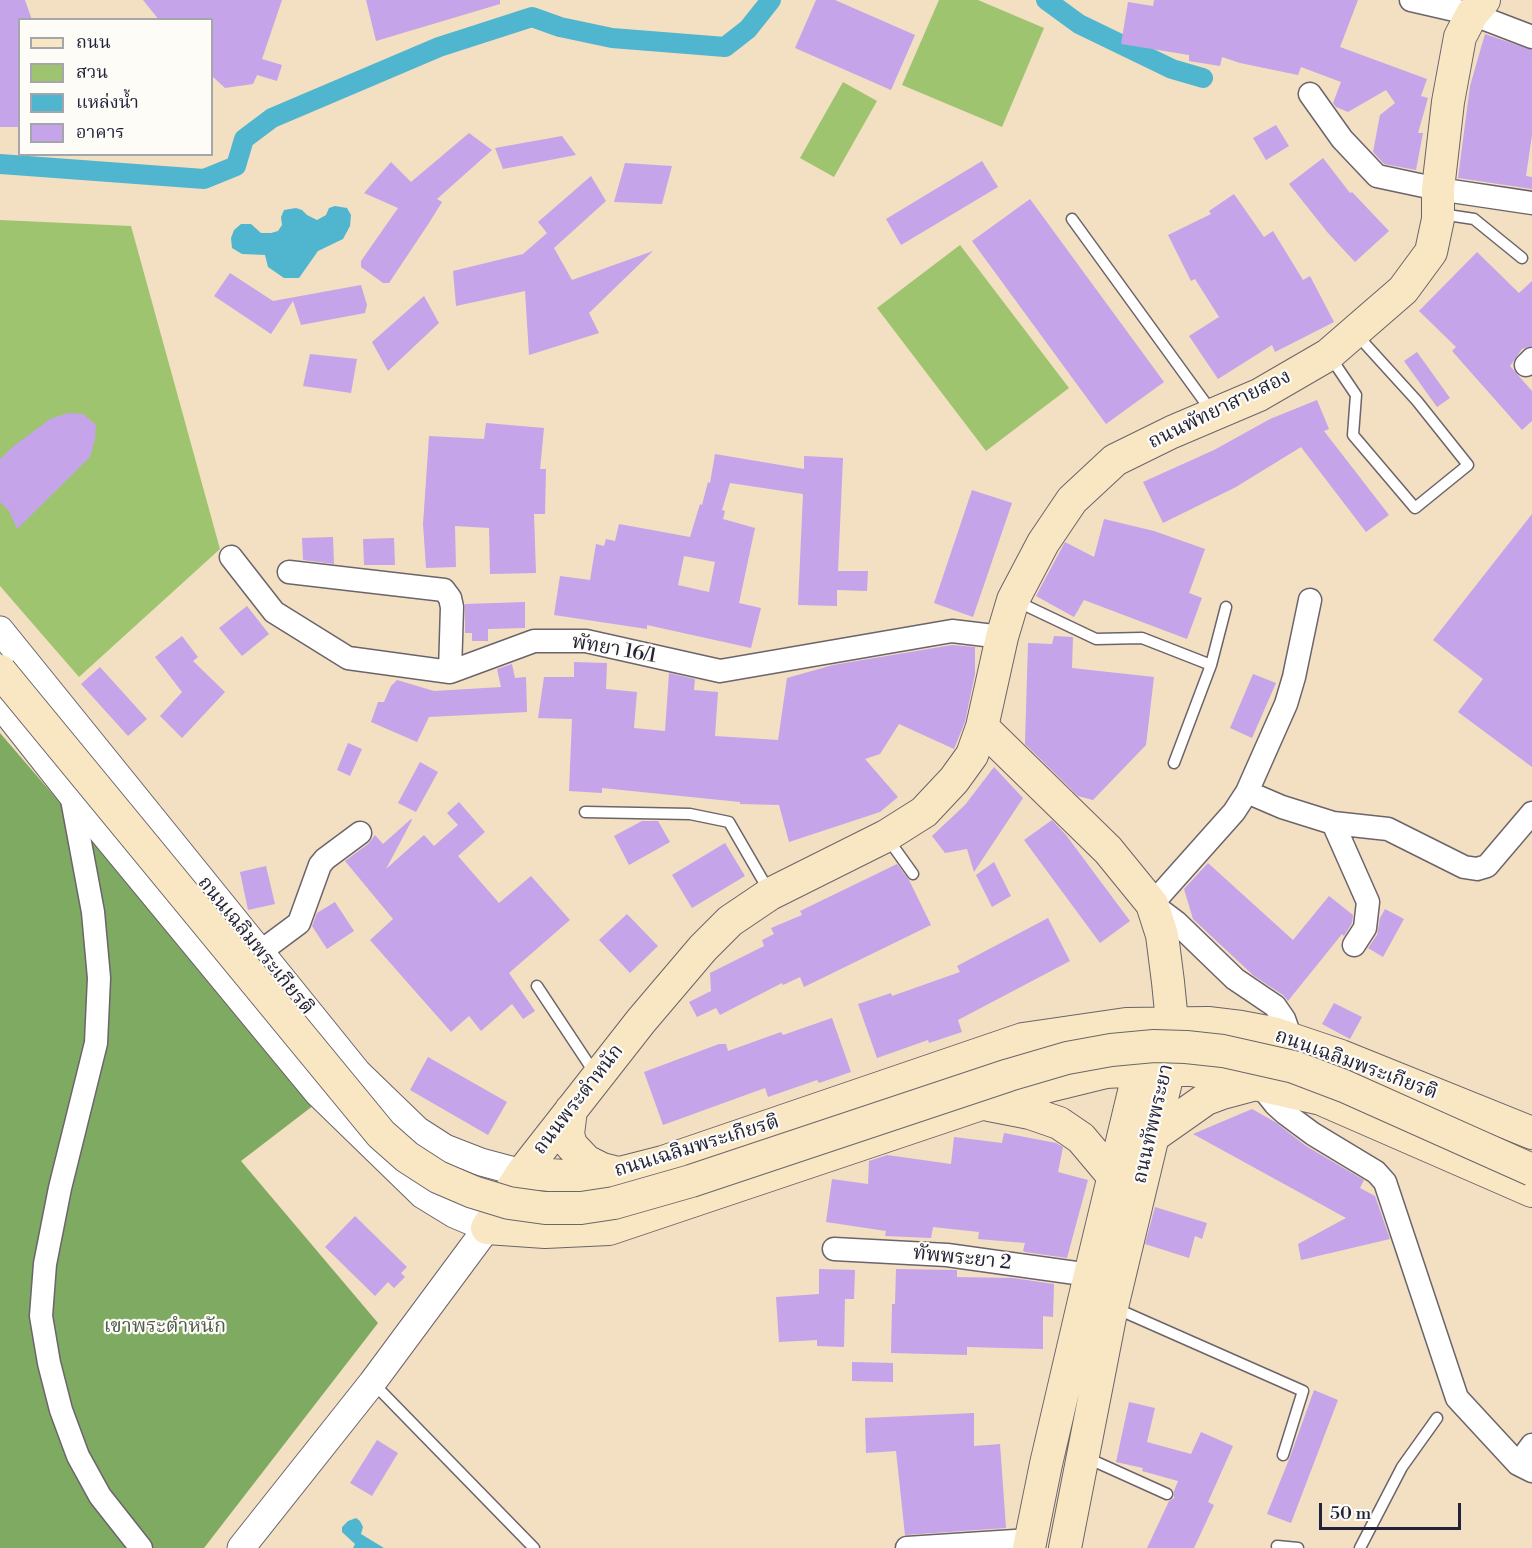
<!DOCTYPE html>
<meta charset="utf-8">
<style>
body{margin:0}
#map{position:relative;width:1532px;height:1548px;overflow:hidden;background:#f3dfc2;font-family:"Libre Bodoni","Noto Serif Thai",serif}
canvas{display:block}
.legend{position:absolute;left:18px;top:18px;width:195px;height:138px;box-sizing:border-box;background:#fdfcf7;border:2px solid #a5a5ac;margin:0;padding:8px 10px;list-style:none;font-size:18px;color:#22223b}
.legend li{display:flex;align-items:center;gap:12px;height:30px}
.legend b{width:30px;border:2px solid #a5a5ac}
.scale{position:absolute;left:1319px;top:1503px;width:142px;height:27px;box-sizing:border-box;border:3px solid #22223b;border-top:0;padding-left:8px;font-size:18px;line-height:21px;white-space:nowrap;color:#22223b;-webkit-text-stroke:4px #fdfcf7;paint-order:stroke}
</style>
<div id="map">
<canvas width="1532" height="1548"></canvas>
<ul class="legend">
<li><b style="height:8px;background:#f9e7c3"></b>ถนน</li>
<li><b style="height:16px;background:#9fc46f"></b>สวน</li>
<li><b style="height:16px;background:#50b5ce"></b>แหล่งน้ำ</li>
<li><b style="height:16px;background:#c5a4ea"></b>อาคาร</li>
</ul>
<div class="scale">50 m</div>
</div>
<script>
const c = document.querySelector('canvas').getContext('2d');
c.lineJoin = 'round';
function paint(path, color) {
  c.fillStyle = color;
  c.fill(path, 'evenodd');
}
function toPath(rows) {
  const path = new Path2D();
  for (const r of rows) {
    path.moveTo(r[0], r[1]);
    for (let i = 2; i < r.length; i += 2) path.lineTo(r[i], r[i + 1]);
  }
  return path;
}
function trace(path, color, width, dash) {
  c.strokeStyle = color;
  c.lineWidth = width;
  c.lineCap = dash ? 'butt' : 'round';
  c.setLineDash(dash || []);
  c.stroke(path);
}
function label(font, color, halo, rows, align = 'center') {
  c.font = font + ' "Libre Bodoni","Noto Serif Thai",serif';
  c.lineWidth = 4.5;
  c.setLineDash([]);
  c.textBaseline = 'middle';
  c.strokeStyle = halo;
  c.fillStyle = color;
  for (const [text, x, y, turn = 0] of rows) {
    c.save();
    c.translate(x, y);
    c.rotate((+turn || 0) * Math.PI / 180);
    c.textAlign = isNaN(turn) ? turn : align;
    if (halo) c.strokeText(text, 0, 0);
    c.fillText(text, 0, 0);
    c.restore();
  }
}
paint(toPath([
 [939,0,978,0,1044,28,1002,127,902,85],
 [843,82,877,101,834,177,800,158],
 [0,220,131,226,220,549,79,677,0,586],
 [960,245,1069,388,986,451,877,308]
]), '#9fc46f');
paint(toPath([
 [0,733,161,920,314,1105,241,1161,378,1323,204,1548,0,1548]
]), '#7faa62');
paint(toPath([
 [335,206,347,208,351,215,350,226,343,239,318,251,299,278,284,278,268,267,265,255,242,254,232,248,231,238,234,230,241,224,251,224,261,233,271,233,278,231,282,225,281,217,284,210,296,208,302,210,307,215,317,220,326,215,329,208],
 [356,1518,360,1521,363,1527,361,1534,384,1548,353,1548,355,1544,342,1532,342,1527,348,1521]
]), '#50b5ce');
trace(toPath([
 [1046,0,1079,24,1172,69,1203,78],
 [0,164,204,179,236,166,244,139,272,118,439,47,532,17,560,27,612,38,725,47,748,29,771,0]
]), '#50b5ce', 20);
paint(toPath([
 [0,0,25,0,32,20,20,20,20,127,0,127],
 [143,0,282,0,262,59,282,65,277,81,257,75,253,84,225,88,212,76,212,20,159,20],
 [366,0,500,0,500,4,376,41],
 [816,0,835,0,915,35,891,90,795,48],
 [1154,0,1358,0,1340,47,1427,79,1421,96,1428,98,1418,133,1423,133,1416,170,1384,164,1373,152,1380,115,1395,103,1386,90,1348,112,1336,107,1333,103,1341,82,1301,67,1298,75,1240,63,1222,57,1220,66,1189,61,1189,55,1121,44,1128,2,1153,6],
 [1485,34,1532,50,1532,135,1526,176,1532,177,1532,189,1458,178,1470,86],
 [1276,125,1289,146,1266,160,1253,138],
 [469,133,492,150,437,199,442,202,429,223,389,283,383,283,361,267,361,261,398,208,364,193,391,162,411,182],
 [562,136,576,155,503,169,495,148],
 [1323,158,1350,193,1352,192,1389,231,1355,262,1328,233,1289,184],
 [982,161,998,187,901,245,886,219],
 [625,163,672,166,662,204,614,202],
 [591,176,606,201,554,248,572,280,653,251,589,313,599,333,529,355,525,291,456,306,453,271,523,254,547,233,538,222],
 [1234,194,1264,237,1273,231,1303,280,1310,276,1334,322,1275,352,1272,345,1218,379,1189,336,1219,317,1195,279,1191,281,1168,235,1211,214,1209,211],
 [1030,199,1164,382,1106,424,972,241],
 [1477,252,1519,293,1532,281,1532,346,1522,349,1510,366,1532,391,1532,421,1522,430,1452,351,1456,347,1419,311],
 [230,273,273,301,361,285,367,305,365,313,301,325,293,301,271,334,214,296],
 [424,296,439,323,388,371,372,342],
 [1417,352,1450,398,1437,407,1404,361],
 [310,354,357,359,351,393,303,386],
 [1317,400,1329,429,1324,431,1389,515,1366,532,1301,447,1236,487,1163,523,1143,482,1214,450,1270,419],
 [68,413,83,414,96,425,95,439,90,457,17,529,9,511,0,502,0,459,14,446,50,419],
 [486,423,544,428,540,469,546,469,545,514,534,514,536,573,490,574,489,528,455,526,456,567,426,568,423,524,429,436,484,439],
 [715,454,804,469,804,456,843,458,838,571,868,571,867,591,837,590,837,606,798,605,803,494,730,483,722,510,725,511,723,519,755,528,739,603,761,608,751,648,647,625,647,629,554,615,560,576,590,580,596,544,604,546,606,539,615,541,619,524,690,537,700,504,702,505,708,482,710,483],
 [684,556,715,562,709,592,678,585],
 [972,490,1012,503,973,617,934,603],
 [1532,514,1532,767,1458,712,1483,679,1433,640],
 [1104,519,1154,531,1205,549,1189,593,1202,598,1187,639,1084,600,1074,617,1036,596,1065,542,1094,557],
 [333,537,334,564,303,560,302,538],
 [394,538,395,565,364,565,363,539],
 [525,602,525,628,488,629,488,641,472,641,472,633,465,633,465,604],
 [247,606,269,634,242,656,219,628],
 [182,636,198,657,193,661,225,692,182,738,160,716,182,692,155,657],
 [1054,636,1073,637,1072,668,1154,677,1146,745,1093,800,1078,796,1025,744,1028,643,1052,644],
 [952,645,975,647,975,674,965,722,954,749,899,724,880,754,865,759,898,797,880,812,789,842,779,805,740,804,740,802,602,788,602,793,569,791,572,719,538,718,544,677,574,677,574,662,607,663,606,689,637,692,634,728,665,731,669,673,695,679,694,690,718,692,715,736,778,740,787,678,833,665],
 [512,664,515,678,526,677,527,712,429,717,417,742,371,722,378,702,384,702,391,686,397,680,434,691,501,687,497,669],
 [100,667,147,719,128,736,81,684],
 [1253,674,1276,683,1252,738,1230,728],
 [348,743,362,749,350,776,337,770],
 [420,762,438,772,416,812,398,803],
 [994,767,1023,798,974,872,967,849,945,853,932,836,965,805],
 [459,802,485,832,458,856,499,903,531,876,570,920,509,973,535,1011,523,1019,512,1004,481,1031,469,1016,451,1032,370,940,393,919,345,861,368,844,375,835,383,844,411,819,412,820,386,869,424,835,434,846,458,825,447,813],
 [1052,820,1066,835,1130,921,1100,943,1024,840],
 [642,821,658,821,670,842,629,865,614,836],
 [725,843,745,876,692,908,672,875],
 [994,862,1011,896,992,907,976,875],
 [1208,863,1293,940,1329,896,1353,915,1352,923,1344,936,1342,934,1288,1001,1283,995,1254,976,1193,919,1184,889],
 [897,864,909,880,931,925,804,987,800,977,783,985,782,983,720,1015,716,1008,697,1017,689,1002,711,991,710,973,764,946,762,940,774,934,771,928,802,915,800,911],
 [266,866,275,904,248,910,240,872],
 [335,902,354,931,327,949,312,926,317,913],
 [1385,909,1404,919,1383,957,1368,948,1377,935,1380,918],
 [627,914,658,946,630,973,599,940],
 [1048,918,1070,961,958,1020,962,1032,929,1043,928,1040,877,1058,858,1004,891,993,892,996,960,972,957,966],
 [1334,1003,1362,1017,1350,1039,1322,1024],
 [832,1018,851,1072,819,1083,817,1080,768,1097,765,1088,663,1125,644,1072,719,1044,726,1044,728,1051,781,1032,783,1035],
 [428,1057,507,1102,488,1135,410,1090],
 [1252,1109,1275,1122,1306,1146,1364,1180,1360,1188,1375,1196,1390,1239,1301,1260,1298,1244,1346,1218,1193,1134],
 [1004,1133,1056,1143,1063,1147,1058,1172,1088,1180,1067,1258,1025,1252,1023,1251,1025,1243,978,1239,979,1232,933,1227,931,1238,885,1236,886,1231,826,1222,832,1179,868,1184,869,1161,887,1155,951,1164,954,1137,1002,1143],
 [1155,1207,1207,1223,1202,1239,1195,1236,1189,1258,1145,1244],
 [355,1216,407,1267,401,1273,405,1277,394,1288,388,1282,375,1296,325,1247],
 [819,1269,855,1270,854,1299,845,1299,844,1347,817,1346,817,1340,779,1342,776,1297,819,1294],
 [896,1269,957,1270,957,1277,1013,1278,1054,1284,1053,1317,1043,1316,1043,1349,967,1347,967,1355,891,1353,892,1304,895,1304],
 [852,1362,893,1363,893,1382,852,1381],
 [1314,1390,1338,1400,1291,1523,1267,1514,1290,1457],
 [1129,1402,1155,1408,1147,1442,1191,1454,1201,1432,1233,1446,1208,1502,1214,1505,1194,1548,1147,1548,1169,1501,1174,1498,1174,1491,1178,1481,1142,1471,1143,1468,1116,1462],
 [974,1413,974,1446,1000,1444,1006,1528,905,1535,896,1451,866,1453,865,1418],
 [377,1440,398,1453,372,1496,350,1483]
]), '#c5a4ea');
const service = toPath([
 [1441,214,1474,219,1522,258],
 [1072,219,1212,412],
 [1331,358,1356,395,1353,435,1415,508,1468,465,1417,401,1357,335],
 [1016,601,1096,639,1142,638,1211,665,1226,607],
 [1174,763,1211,665],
 [585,812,690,814,729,822,769,891],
 [888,839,913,874],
 [537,986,596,1075],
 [1115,1308,1303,1391,1283,1455],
 [373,1383,534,1548],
 [1085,1457,1167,1494],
 [1277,1546,1298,1548],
 [1360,1548,1402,1467,1437,1418]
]);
const minor = toPath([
 [1411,0,1472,14,1532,37],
 [1310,94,1342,139,1377,176,1438,189,1532,203],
 [1526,365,1532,359],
 [231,557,274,612,348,658,450,672,534,641,586,641,720,671,952,631,1002,637],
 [289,572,444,590,450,598,452,607,450,672],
 [1247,792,1286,704,1294,677,1310,600],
 [71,794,93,912,99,978,96,1043,60,1188,45,1264,41,1316,49,1363,61,1410,78,1456,100,1496,141,1548],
 [1333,823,1368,902,1365,928,1354,945],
 [260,952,299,923,320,865,325,859,360,833],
 [1291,1039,1284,1019,1275,1006,1235,979,1176,922,1152,904,1234,812,1247,792,1282,807,1333,823,1388,829,1464,867,1477,869,1487,866,1532,813],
 [1259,1084,1275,1104,1286,1114,1313,1134,1376,1172,1385,1182,1457,1398,1518,1464,1532,1471],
 [834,1249,947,1255,1090,1275],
 [1518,1464,1532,1445],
 [907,1548,1030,1540]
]);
const tertiary = toPath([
 [0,630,358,1073,417,1130,445,1148,481,1162,522,1173],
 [0,704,71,794,317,1092,423,1195,454,1214,487,1228,372,1383,241,1548]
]);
const secondary = toPath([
 [1484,0,1472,14,1460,37,1448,102,1438,189,1438,219,1431,252,1403,290,1328,355,1259,395,1172,432,1115,460,1072,500,1043,543,1013,600,1002,637,982,727,972,755,954,780,924,812,886,836,770,894,730,921,703,948,641,1021,522,1173,487,1228,545,1232,609,1229,996,1099,1106,1072,1141,1070,1192,1070,1321,1099,1532,1191],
 [982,727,1108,850,1152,904,1162,935,1168,982,1172,1022,1169,1069,1112,1307,1065,1548],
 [989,1105,1030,1113,1059,1123,1081,1138,1113,1176],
 [571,1110,568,1134,571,1145,586,1161,602,1169,618,1173],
 [1152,1137,1206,1099,1222,1093,1252,1085],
 [522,1173,564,1176,613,1175,620,1173,663,1162,1023,1039,1126,1024,1208,1023,1241,1027,1273,1033,1341,1056,1532,1133],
 [1029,1548,1046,1464,1090,1275,1144,1050]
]);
trace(service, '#6b646a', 13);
trace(minor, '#6b646a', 25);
trace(tertiary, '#6b646a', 29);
trace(secondary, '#6b646a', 34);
trace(service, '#fff', 10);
trace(minor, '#fff', 22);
trace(tertiary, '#fff', 27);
trace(secondary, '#f9e7c3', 32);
const secondaryBridge = toPath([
 [0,671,381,1134,407,1157,438,1177,473,1192,509,1203,545,1208,581,1208,614,1203,691,1181,1009,1075,1067,1058,1111,1050,1154,1046,1186,1047,1223,1051,1294,1067,1344,1086,1532,1170]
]);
trace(secondaryBridge, '#6b646a', 34, []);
trace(secondaryBridge, '#f9e7c3', 32);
label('20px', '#22223b', '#fdfcf7', [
 ["ถนนพัทยาสายสอง",1220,410,-26],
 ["พัทยา 16/1",614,650,10],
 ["ถนนเฉลิมพระเกียรติ",255,946,51],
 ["ถนนเฉลิมพระเกียรติ",1356,1065,20],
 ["ถนนพระตำหนัก",579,1100,-52],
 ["ถนนทัพพระยา",1154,1124,-77],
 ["ถนนเฉลิมพระเกียรติ",697,1147,-17],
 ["ทัพพระยา 2",962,1259,6]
]);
label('20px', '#4e5b4d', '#fdfcf7', [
 ["เขาพระตำหนัก",165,1327]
]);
</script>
